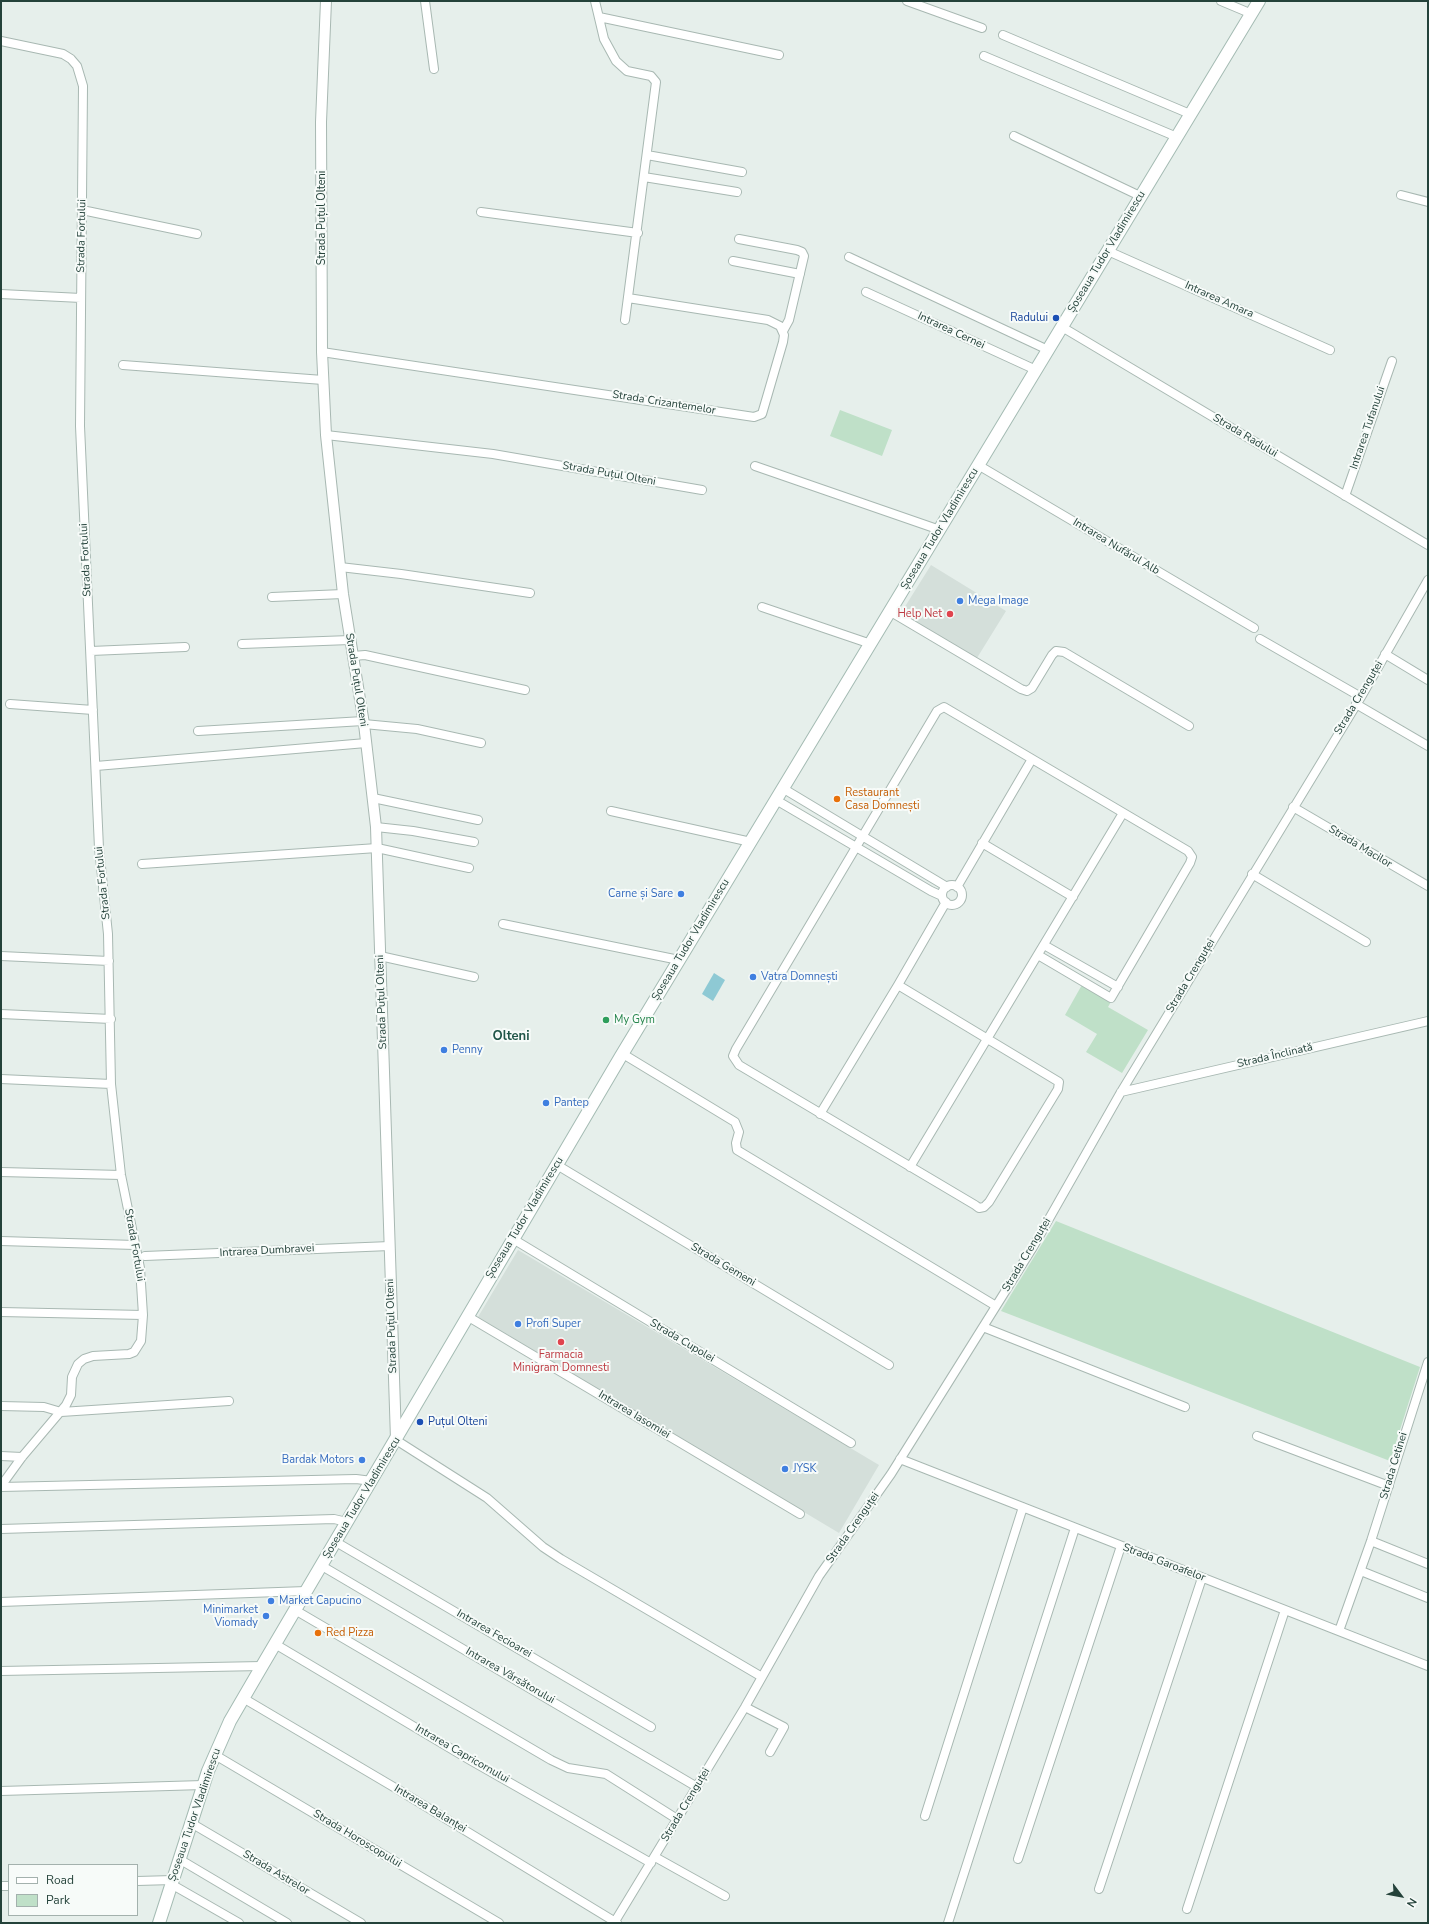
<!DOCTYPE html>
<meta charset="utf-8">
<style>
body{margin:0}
#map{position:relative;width:1429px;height:1924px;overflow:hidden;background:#e6efeb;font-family:"Nunito Sans",sans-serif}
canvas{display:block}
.frame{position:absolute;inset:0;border:2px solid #24423a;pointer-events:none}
.legend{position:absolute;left:8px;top:1864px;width:130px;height:52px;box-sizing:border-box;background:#f7fbf9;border:1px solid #a3b1ad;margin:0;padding:5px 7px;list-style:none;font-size:12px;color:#24423a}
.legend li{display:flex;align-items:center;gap:8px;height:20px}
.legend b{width:20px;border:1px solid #a3b1ad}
.north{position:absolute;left:1381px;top:1876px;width:40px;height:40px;-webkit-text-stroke:3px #f7fbf9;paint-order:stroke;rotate:122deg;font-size:11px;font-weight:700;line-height:16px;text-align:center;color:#24423a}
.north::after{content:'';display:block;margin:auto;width:14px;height:18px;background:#24423a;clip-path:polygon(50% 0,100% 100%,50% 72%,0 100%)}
</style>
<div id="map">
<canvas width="1429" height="1924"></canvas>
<div class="frame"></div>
<ul class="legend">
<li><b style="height:5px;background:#fff"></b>Road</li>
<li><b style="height:11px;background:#bfe0c8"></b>Park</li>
</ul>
<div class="north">N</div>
</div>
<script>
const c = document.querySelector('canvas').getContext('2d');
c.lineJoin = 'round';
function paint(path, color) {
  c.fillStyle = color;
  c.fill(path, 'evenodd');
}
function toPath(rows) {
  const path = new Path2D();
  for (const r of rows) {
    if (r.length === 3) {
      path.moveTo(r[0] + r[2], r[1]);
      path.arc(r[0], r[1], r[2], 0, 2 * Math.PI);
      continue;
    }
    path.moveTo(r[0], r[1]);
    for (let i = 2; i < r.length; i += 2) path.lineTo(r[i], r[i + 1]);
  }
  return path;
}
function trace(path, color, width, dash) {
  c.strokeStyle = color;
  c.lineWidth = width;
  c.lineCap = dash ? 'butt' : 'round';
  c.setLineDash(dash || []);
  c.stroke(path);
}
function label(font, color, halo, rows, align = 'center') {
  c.font = font + ' "Nunito Sans",sans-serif';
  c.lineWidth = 4;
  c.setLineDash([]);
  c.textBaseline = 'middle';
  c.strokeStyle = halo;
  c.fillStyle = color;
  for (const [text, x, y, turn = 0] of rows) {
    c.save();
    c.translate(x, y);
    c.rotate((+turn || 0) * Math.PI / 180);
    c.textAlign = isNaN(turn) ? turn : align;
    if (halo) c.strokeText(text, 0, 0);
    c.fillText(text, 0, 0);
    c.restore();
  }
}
paint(toPath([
 [931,565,1006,611,977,658,901,613],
 [518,1250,879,1465,839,1533,478,1317]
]), '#d4dfda');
paint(toPath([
 [840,410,892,430,882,456,830,436],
 [1083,983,1112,1000,1108,1007,1148,1030,1122,1073,1086,1052,1097,1034,1065,1015],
 [1056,1221,1420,1367,1390,1461,1001,1311]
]), '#bfe0c8');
paint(toPath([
 [714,973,725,980,713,1001,702,994]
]), '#8ec9d4');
const minor = toPath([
 [425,1,434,69],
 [595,1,604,39,616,61,627,71,651,76,656,82,625,320],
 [907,1,982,28],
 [1221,1,1252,14],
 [599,17,779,55],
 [1003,35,1190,114],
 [1,41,63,54,71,59,77,66,83,86,80,426,99,848,108,934,111,1084,121,1175,140,1268,143,1315,141,1341,134,1352,129,1354,93,1356,84,1359,78,1364,72,1377,71,1395,66,1405,22,1457,1,1486],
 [984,56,1177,137],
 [1014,136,1140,196],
 [647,155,742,172],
 [644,177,737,192],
 [1401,195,1428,202],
 [82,210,197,234],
 [481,212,638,233],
 [739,239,797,250,802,252,804,256,789,320,783,331],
 [1108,251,1330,350],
 [849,257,1048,350],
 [733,261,800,274],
 [866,292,1036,370],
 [1,294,81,298],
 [1062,327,1428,545],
 [322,352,754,417,762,414,783,342,784,335,780,326,768,320,628,298],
 [123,365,323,380],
 [326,435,493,454,702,490],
 [978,465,1254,628],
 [755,466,940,530],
 [1345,496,1392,361],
 [340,567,401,574,530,593],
 [272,597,343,594],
 [762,607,871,644],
 [891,612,1021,689,1027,691,1032,688,1052,655,1056,651,1064,652,1189,726],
 [1260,639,1361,697],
 [242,644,350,640],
 [91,651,185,647],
 [1385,654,1428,680],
 [353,656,365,655,525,690],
 [10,704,93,710],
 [1356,704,1428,746],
 [364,724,417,729,481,743],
 [198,731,363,721],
 [96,766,366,743],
 [784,789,947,887],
 [373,798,478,820],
 [776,800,931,891,942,896],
 [1293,807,1428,886],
 [611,811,751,842],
 [376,827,413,831,474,842],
 [982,843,1073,897],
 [142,864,377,848,469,868],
 [1252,874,1366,942],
 [952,895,10],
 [957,887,1032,759],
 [503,924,679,960],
 [1044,945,1118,987],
 [1,956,109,961],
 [380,956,474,977],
 [898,985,1059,1082,1058,1089,989,1202,984,1207,979,1208,975,1205,739,1065,733,1056,736,1049,937,711,944,707,1188,851,1192,857,1190,863,1111,998,1038,955],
 [1,1014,111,1019],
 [623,1054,735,1122,739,1132,736,1143,737,1150,996,1306],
 [1,1079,111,1084],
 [1121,1092,1428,1021],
 [820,1114,898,985,946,902],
 [557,1165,889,1365],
 [910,1167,1123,813],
 [1,1172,121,1175],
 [513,1239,851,1443],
 [1,1241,135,1245],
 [145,1256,390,1246],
 [1,1312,143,1315],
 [467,1316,800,1514],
 [983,1327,1185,1407],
 [1,1406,44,1407,61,1412,229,1401],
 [1257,1436,1389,1486],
 [396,1440,487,1498,543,1547,561,1559,762,1677],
 [1,1456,22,1457],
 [900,1459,1428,1666],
 [1,1487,356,1479,372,1481],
 [1,1529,334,1519,347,1522],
 [1371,1541,1428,1564],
 [336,1542,651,1727],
 [322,1566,697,1787],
 [1361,1571,1428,1598],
 [1,1602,306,1591],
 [295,1610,551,1760,568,1768,606,1774,677,1819],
 [1339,1631,1371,1541,1428,1362],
 [275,1644,470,1760,651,1863],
 [1,1671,262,1666],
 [243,1698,397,1789,617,1923],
 [745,1707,784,1727,770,1752],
 [215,1755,499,1923],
 [1,1791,203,1785],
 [925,1816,1023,1507],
 [191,1823,361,1923],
 [655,1857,725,1896],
 [179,1859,287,1923],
 [1018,1859,1121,1546],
 [137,1881,173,1880],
 [171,1884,239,1923],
 [1,1886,9,1886],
 [1099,1889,1202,1578],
 [1187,1909,1285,1610],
 [614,1923,745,1707,819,1576,891,1474,1033,1247,1121,1092,1361,697,1428,580],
 [948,1923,1075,1528]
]);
const tertiary = toPath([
 [326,1,321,122,322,352,326,435,343,594,364,724,376,827,396,1439]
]);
const secondary = toPath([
 [159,1923,208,1771,230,1721,262,1666,621,1056,1259,1]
]);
trace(minor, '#a8b8b2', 10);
trace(tertiary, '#a8b8b2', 12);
trace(secondary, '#a4bbb3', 14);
trace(minor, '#fff', 8);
trace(tertiary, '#fff', 10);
trace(secondary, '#fff', 12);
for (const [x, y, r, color] of [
 [1056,318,4,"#1a4fb4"],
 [960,601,4,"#3f7fe0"],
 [950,614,4,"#e0444e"],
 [837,799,4,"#e8710a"],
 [681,894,4,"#3f7fe0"],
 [753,977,4,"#3f7fe0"],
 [606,1020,4,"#2e9e5b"],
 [444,1050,4,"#3f7fe0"],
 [546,1103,4,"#3f7fe0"],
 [518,1324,4,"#3f7fe0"],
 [561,1342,4,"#e0444e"],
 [420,1422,4,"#1a4fb4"],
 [362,1460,4,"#3f7fe0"],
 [785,1469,4,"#3f7fe0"],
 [271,1601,4,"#3f7fe0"],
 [266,1616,4,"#3f7fe0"],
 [318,1633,4,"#e8710a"]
]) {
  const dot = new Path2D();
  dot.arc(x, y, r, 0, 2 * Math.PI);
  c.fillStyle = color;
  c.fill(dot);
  trace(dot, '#f7fbf9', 1.5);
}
label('11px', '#24423a', '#f7fbf9', [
 ["Strada Puțul Olteni",322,218,-90],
 ["Strada Fortului",82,236,-89],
 ["Șoseaua Tudor Vladimirescu",1107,252,-59],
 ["Intrarea Amara",1219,300,24],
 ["Intrarea Cernei",951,331,25],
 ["Strada Crizantemelor",664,403,9],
 ["Intrarea Tufanului",1368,428,-71],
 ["Strada Radului",1245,436,31],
 ["Strada Puțul Olteni",609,474,10],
 ["Șoseaua Tudor Vladimirescu",940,529,-59],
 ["Intrarea Nufărul Alb",1116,547,31],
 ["Strada Fortului",86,560,-93],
 ["Strada Puțul Olteni",356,680,81],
 ["Strada Crenguței",1359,698,-59],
 ["Strada Macilor",1360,847,31],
 ["Strada Fortului",103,883,-96],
 ["Șoseaua Tudor Vladimirescu",691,940,-59],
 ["Strada Crenguței",1191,976,-59],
 ["Strada Puțul Olteni",382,1002,-92],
 ["Strada Înclinată",1275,1056,-13],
 ["Șoseaua Tudor Vladimirescu",525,1218,-59],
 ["Strada Fortului",134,1245,80],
 ["Intrarea Dumbravei",267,1251,-3],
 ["Strada Crenguței",1027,1255,-59],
 ["Strada Gemeni",723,1265,31],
 ["Strada Puțul Olteni",392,1326,-92],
 ["Strada Cupolei",682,1341,31],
 ["Intrarea Iasomiei",634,1415,31],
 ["Strada Cetinei",1394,1466,-73],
 ["Șoseaua Tudor Vladimirescu",362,1498,-59],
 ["Strada Crenguței",853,1528,-55],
 ["Strada Garoafelor",1164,1563,21],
 ["Intrarea Fecioarei",494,1634,30],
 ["Intrarea Vărsătorului",510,1676,30],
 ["Intrarea Capricornului",462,1754,30],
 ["Strada Crenguței",686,1805,-59],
 ["Intrarea Balanței",430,1809,31],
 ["Șoseaua Tudor Vladimirescu",195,1815,-71],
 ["Strada Horoscopului",357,1839,31],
 ["Strada Astrelor",276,1873,31]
]);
label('11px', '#164399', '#f7fbf9', [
 ["Radului",1048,318],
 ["Puțul Olteni",428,1422,"left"]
], 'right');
label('11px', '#366cbe', '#f7fbf9', [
 ["Mega Image",968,601],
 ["Carne și Sare",673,894,"right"],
 ["Vatra Domnești",761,977],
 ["Penny",452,1050],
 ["Pantep",554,1103],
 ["Profi Super",526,1324],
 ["Bardak Motors",354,1460,"right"],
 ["JYSK",793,1469],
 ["Market Capucino",279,1601],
 ["Minimarket",258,1610,"right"],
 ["Viomady",258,1623,"right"]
], 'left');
label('11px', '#be3a42', '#f7fbf9', [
 ["Help Net",942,614],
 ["Farmacia",561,1355,"center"],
 ["Minigram Domnesti",561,1368,"center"]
], 'right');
label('11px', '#c56008', '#f7fbf9', [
 ["Restaurant",845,793],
 ["Casa Domnești",845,806],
 ["Red Pizza",326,1633]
], 'left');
label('11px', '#27864d', '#f7fbf9', [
 ["My Gym",614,1020]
], 'left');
label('bold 13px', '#1f5548', '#f7fbf9', [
 ["Olteni",511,1037]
]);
</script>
